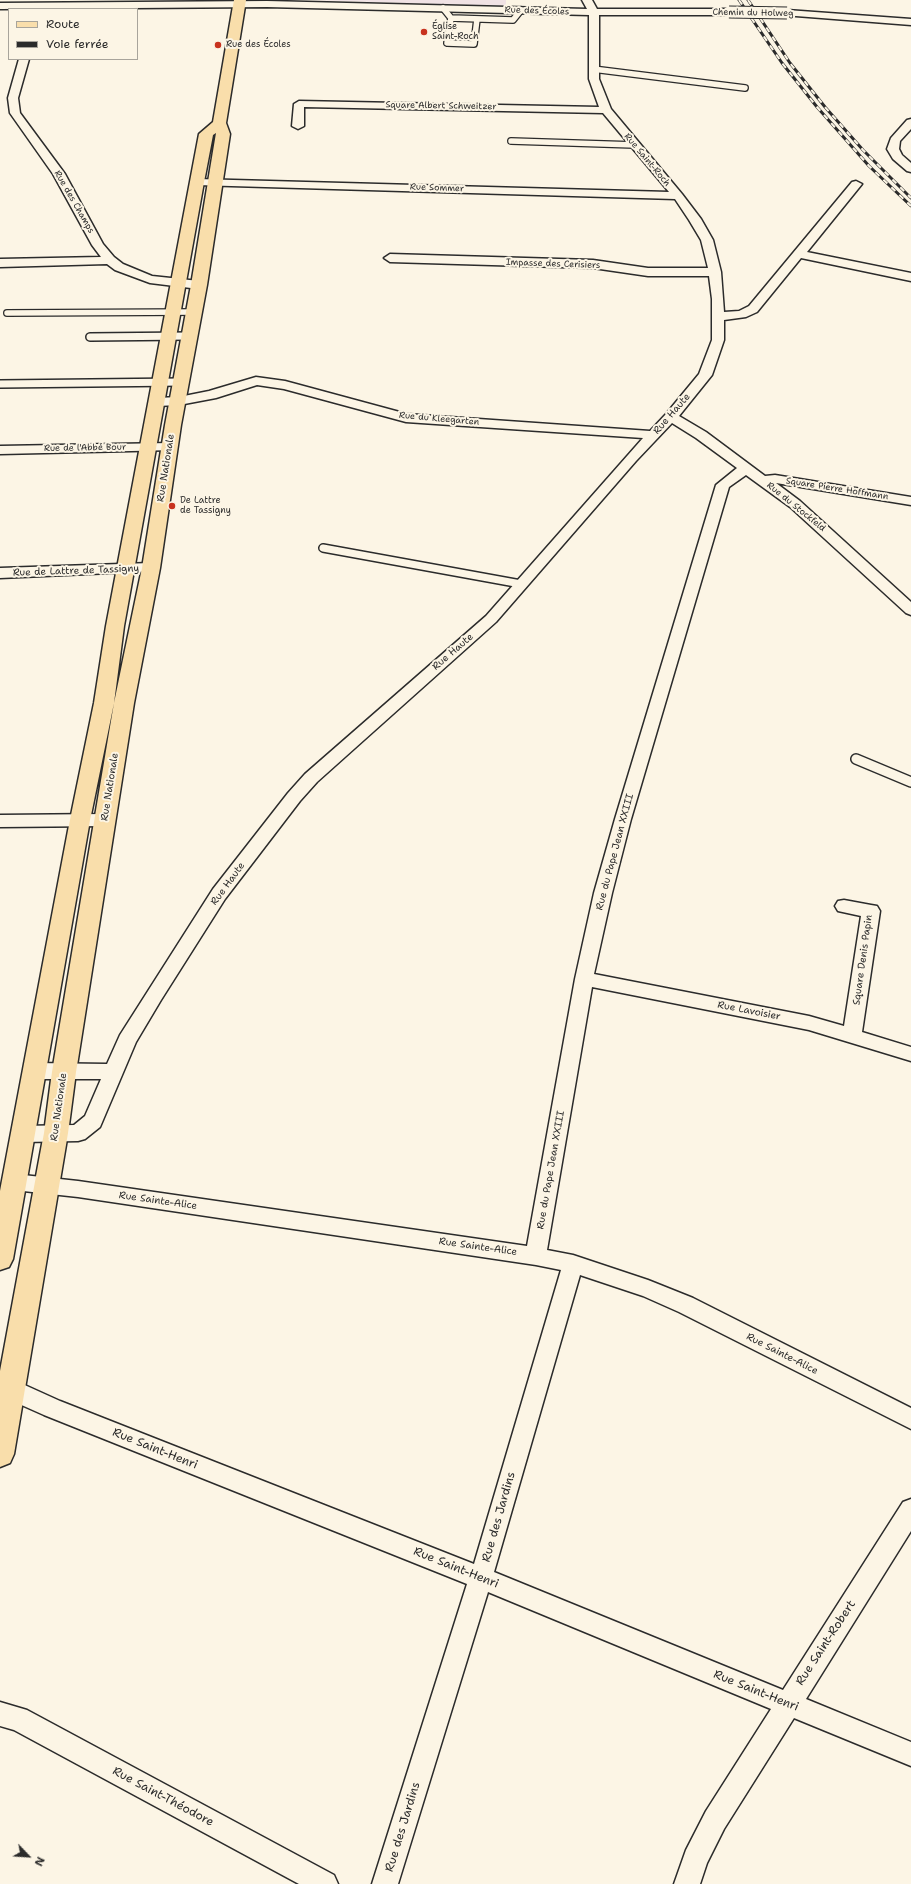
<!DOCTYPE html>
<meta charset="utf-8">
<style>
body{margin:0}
#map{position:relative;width:911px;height:1884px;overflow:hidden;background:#fcf5e5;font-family:"Shantell Sans",sans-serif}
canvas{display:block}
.legend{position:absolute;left:8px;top:8px;width:130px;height:52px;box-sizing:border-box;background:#fcf5e5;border:1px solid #a8a49b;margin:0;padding:5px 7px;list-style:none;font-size:12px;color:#2b2b2b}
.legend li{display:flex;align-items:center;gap:8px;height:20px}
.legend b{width:20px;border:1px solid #a8a49b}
.north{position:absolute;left:8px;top:1836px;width:40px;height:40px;-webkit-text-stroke:3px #fcf5e5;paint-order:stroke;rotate:115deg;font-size:11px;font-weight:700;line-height:16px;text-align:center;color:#2b2b2b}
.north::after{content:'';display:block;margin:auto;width:14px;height:18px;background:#2b2b2b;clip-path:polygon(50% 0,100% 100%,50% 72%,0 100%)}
</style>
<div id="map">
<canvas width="911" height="1884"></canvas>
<ul class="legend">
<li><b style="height:5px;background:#f9deab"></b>Route</li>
<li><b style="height:5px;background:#2b2b2b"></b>Voie ferrée</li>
</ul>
<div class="north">N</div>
</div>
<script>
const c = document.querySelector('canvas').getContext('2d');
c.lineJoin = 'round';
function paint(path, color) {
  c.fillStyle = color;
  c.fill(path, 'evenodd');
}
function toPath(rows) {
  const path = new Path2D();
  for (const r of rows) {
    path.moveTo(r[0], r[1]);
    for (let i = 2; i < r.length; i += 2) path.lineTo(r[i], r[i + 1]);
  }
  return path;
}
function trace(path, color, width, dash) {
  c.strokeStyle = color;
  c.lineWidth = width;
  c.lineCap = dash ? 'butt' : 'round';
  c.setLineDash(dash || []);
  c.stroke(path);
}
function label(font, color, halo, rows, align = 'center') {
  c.font = font + ' "Shantell Sans",sans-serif';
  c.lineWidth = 4;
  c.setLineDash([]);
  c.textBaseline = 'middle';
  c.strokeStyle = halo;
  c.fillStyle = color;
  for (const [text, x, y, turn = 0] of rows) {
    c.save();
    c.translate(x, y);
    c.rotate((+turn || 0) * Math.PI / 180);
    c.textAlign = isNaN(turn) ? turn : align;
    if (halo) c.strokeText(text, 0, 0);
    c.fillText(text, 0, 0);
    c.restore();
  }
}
paint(toPath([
 [307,0,506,0,506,6]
]), '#f0e2e4');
const serviceFar2 = toPath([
 [443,8,451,18,513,20,521,10],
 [451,18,447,43,474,44,477,19],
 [593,69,745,88],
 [511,141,635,145],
 [7,313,195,312]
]);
const serviceFar1 = toPath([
 [90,337,190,336],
 [0,384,182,382],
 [323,548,521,584]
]);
const service = toPath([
 [856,759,911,782]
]);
const minor = toPath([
 [582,0,592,0,597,9,729,9,734,12,729,15,599,15,599,79,611,109,682,194,701,219,713,240,721,272,724,312,739,311,749,306,852,182,856,181,862,184,807,252,911,273,911,281,801,258,757,312,746,317,724,320,724,340,712,375,679,416,706,432,765,476,775,475,911,497,911,505,776,483,800,501,911,602,911,615,906,613,790,507,746,475,729,487,631,819,612,893,594,974,809,1016,844,1026,861,916,838,911,835,906,838,901,844,900,871,905,877,906,880,911,862,1032,911,1047,911,1061,809,1030,592,987,547,1250,573,1255,648,1280,693,1298,911,1408,911,1429,679,1312,643,1296,580,1275,494,1572,783,1690,903,1502,911,1499,911,1531,806,1699,911,1742,911,1766,794,1718,724,1829,707,1863,700,1884,674,1884,686,1850,706,1811,771,1709,488,1592,398,1884,372,1884,467,1584,44,1415,8,1399,0,1398,0,1378,18,1382,60,1401,474,1564,561,1270,536,1265,78,1197,14,1190,7,1188,4,1182,7,1176,14,1174,78,1181,527,1246,575,979,594,893,615,819,716,485,737,468,696,438,672,423,636,461,496,622,317,782,300,801,225,899,161,1000,136,1042,100,1127,85,1139,78,1141,23,1142,16,1140,13,1134,16,1128,23,1126,74,1125,85,1116,101,1079,34,1079,27,1076,24,1071,27,1066,34,1063,107,1064,120,1035,213,889,288,793,305,774,486,616,643,438,406,422,284,389,257,385,216,398,179,405,157,406,152,405,150,402,152,399,157,398,179,397,209,391,256,377,285,381,407,414,650,431,666,414,699,374,712,340,712,299,709,276,648,276,593,268,390,262,384,258,390,254,593,260,648,268,708,268,701,240,689,220,675,199,197,185,191,182,197,179,669,192,603,113,304,107,304,126,298,129,292,126,294,104,299,101,599,107,589,79,589,15,267,7,0,9,0,3,267,1,587,9,582,0],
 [787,10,911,19,911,25,783,15,782,13,783,11,787,10],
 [19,59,29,59,18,98,20,113,65,174,103,244,114,257,123,264,152,276,199,281,205,285,203,288,199,289,150,283,115,270,107,264,0,267,0,259,101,257,92,245,53,174,10,113,8,98,19,59],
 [911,119,911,129,900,141,899,149,902,155,911,163,911,172,907,171,893,159,887,149,891,138,907,120,911,119],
 [170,443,175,444,177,447,175,450,0,454,0,446,170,443],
 [151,563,156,565,158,568,156,571,0,578,0,568,151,563],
 [105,814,111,816,113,820,111,824,105,826,0,827,0,815,105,814],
 [0,1702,27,1710,334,1875,338,1884,299,1884,14,1730,0,1726,0,1702]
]);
const primary = toPath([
 [234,0,246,0,226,123,230,134,207,285,181,425,160,568,134,703,76,1072,68,1133,14,1454,10,1463,0,1467,0,1371,44,1133,52,1072,114,703,142,568,165,425,191,285,216,133,213,135,204,182,124,626,114,703,90,820,13,1259,9,1267,0,1270,0,1191,70,820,94,703,106,626,199,134,213,122,234,0]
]);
trace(serviceFar2, '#2b2b2b', 8);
trace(serviceFar1, '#2b2b2b', 10);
trace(service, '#2b2b2b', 12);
trace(minor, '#2b2b2b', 3);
trace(primary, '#2b2b2b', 3);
trace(serviceFar2, '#fcf5e5', 5.5);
trace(serviceFar1, '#fcf5e5', 7);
trace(service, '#fcf5e5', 9);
paint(minor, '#fcf5e5');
paint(primary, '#f9deab');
const rail = toPath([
 [739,0,782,63,817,107,869,166,911,206],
 [748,0,790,63,825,107,863,150,911,198]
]);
trace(rail, '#2b2b2b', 3);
trace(rail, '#fcf5e5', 2, [5.5]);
const minorBridge = toPath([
 [729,12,787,13]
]);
trace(minorBridge, '#2b2b2b', 13, []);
trace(minorBridge, '#fcf5e5', 11);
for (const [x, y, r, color] of [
 [424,32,4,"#c8321e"],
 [218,45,4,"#c8321e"],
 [172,506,4,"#c8321e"]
]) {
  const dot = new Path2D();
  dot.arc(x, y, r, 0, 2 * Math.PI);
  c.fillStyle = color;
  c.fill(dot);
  trace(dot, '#fcf5e5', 1.5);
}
label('9px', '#2b2b2b', '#fcf5e5', [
 ["Rue des Écoles",537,11,2],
 ["Chemin du Holweg",753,13,1],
 ["Square Albert Schweitzer",441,106,1],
 ["Rue Saint-Roch",647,160,50],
 ["Rue Sommer",437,188,2],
 ["Rue des Champs",74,202,60],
 ["Impasse des Cerisiers",553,264,2],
 ["Rue du Kleegarten",439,419,5],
 ["Rue de l'Abbé Bour",85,448,-1],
 ["Square Pierre Hoffmann",837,489,9],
 ["Rue du Stockfeld",796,507,39]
]);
label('9px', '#2b2b2b', '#fcf5e5', [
 ["Église",432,27],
 ["Saint-Roch",432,37],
 ["Rue des Écoles",226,45],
 ["De Lattre",180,501],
 ["de Tassigny",180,511]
], 'left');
label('10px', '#2b2b2b', '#fcf5e5', [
 ["Rue Haute",672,414,-49],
 ["Rue Nationale",166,468,-81],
 ["Rue de Lattre de Tassigny",76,571,-2],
 ["Rue Haute",453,652,-41],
 ["Rue Nationale",110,787,-81],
 ["Rue du Pape Jean XXIII",615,852,-75],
 ["Rue Haute",228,884,-54],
 ["Square Denis Papin",863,960,-82],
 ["Rue Lavoisier",749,1011,11],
 ["Rue Nationale",59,1107,-82],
 ["Rue du Pape Jean XXIII",551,1170,-80],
 ["Rue Sainte-Alice",158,1201,8],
 ["Rue Sainte-Alice",478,1247,8],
 ["Rue Sainte-Alice",782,1354,27]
]);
label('12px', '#2b2b2b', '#fcf5e5', [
 ["Rue Saint-Henri",155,1449,22],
 ["Rue des Jardins",499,1517,-74],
 ["Rue Saint-Henri",456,1568,22],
 ["Rue Saint-Robert",826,1643,-57],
 ["Rue Saint-Henri",756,1691,22],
 ["Rue Saint-Théodore",163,1797,28],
 ["Rue des Jardins",403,1827,-73]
]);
</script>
